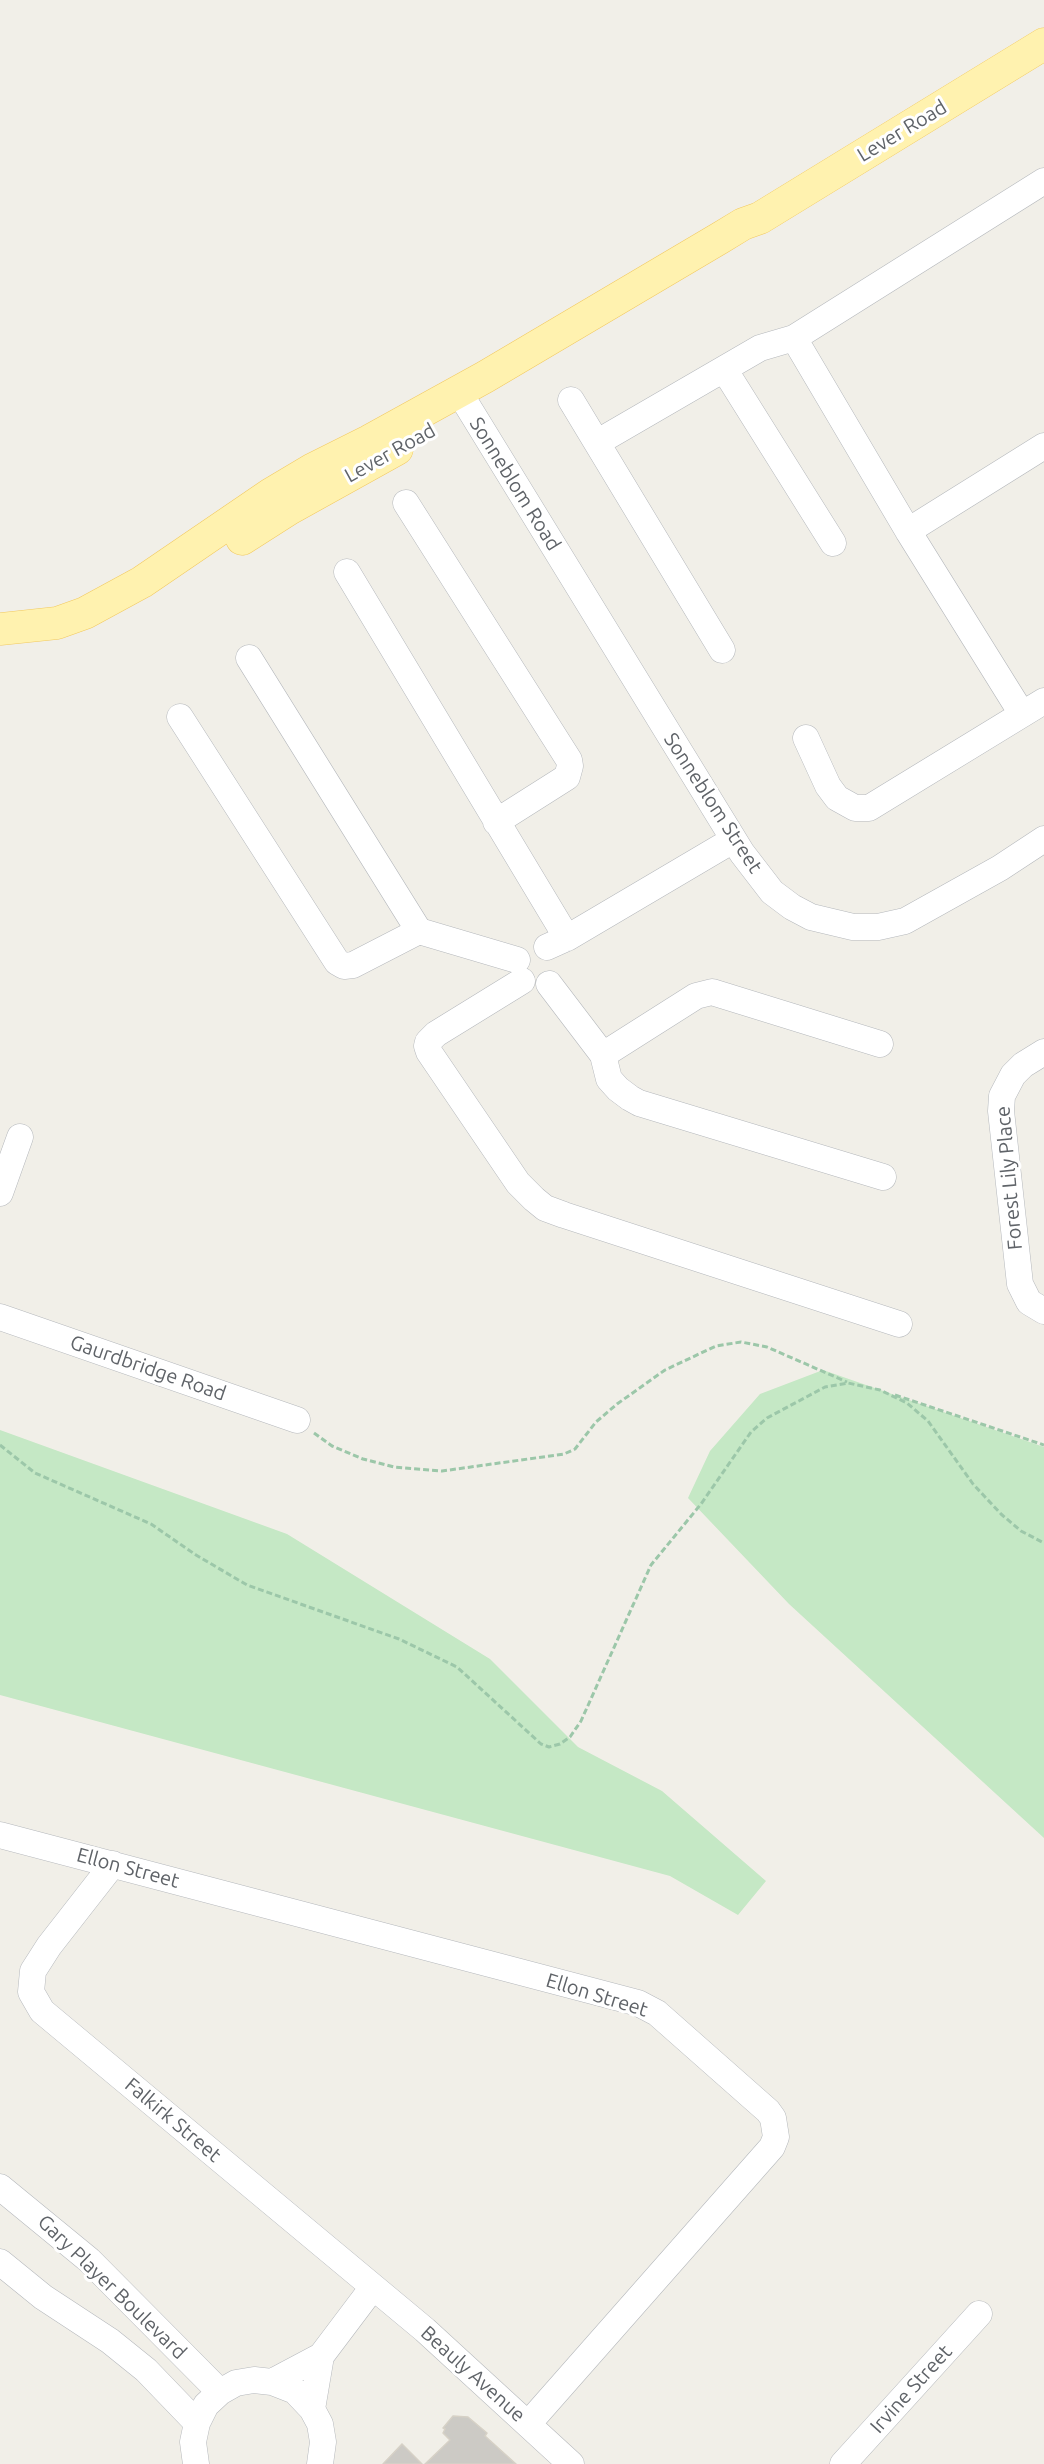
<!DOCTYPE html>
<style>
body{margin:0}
canvas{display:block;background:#f1efe8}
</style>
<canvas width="1044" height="2464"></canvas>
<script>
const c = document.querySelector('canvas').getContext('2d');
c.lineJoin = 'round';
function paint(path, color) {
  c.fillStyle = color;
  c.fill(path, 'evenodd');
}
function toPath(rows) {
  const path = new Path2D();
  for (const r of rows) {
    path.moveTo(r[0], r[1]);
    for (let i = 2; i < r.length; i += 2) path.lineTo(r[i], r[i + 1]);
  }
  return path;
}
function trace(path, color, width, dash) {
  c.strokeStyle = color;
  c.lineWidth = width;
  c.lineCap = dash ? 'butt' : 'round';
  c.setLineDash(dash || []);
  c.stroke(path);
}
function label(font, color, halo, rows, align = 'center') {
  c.font = font + ' Ubuntu,sans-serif';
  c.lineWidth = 6;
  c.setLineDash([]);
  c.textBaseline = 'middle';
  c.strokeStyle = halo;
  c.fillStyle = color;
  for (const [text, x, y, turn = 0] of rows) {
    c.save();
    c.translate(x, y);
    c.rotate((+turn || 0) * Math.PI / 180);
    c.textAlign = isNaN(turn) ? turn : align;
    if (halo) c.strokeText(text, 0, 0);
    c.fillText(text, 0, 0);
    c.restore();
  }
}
paint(toPath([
 [823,1370,1044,1447,1044,1838,789,1604,688,1498,710,1451,760,1394],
 [0,1430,287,1534,490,1659,578,1747,662,1791,766,1881,738,1915,670,1876,0,1695]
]), '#c5e8c5');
const building = toPath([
 [453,2416,468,2417,487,2433,485,2436,516,2464,425,2464,450,2440,443,2433,445,2429,443,2428,453,2416],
 [402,2444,422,2464,383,2464,402,2444]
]);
paint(building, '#cccac5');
trace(building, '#d6d1c6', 1.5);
const minor = toPath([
 [794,338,908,531,1022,714],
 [724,369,833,543],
 [459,392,742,853,772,892,792,907,811,917,853,927,878,927,905,921,1000,868,1044,839],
 [571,400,722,650],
 [598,442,760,348,794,338,1044,181],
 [406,503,569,760,570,766,567,777,496,822],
 [908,531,1044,446],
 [347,572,567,938],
 [249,658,419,931,517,960],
 [180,717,337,962,344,966,353,965,419,931],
 [806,738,828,786,837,798,855,808,869,808,1044,701],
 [547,947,567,938,733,840],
 [522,981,436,1034,428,1042,427,1046,429,1052,518,1183,534,1199,545,1208,564,1215,899,1324],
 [549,984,603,1055,609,1079,618,1089,630,1098,639,1103,883,1177],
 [1044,1052,1023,1065,1013,1075,1002,1096,1001,1111,1020,1284,1029,1302,1044,1311],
 [603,1055,696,996,712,992,880,1044],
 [0,1193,20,1137],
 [0,1317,297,1420],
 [0,1835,638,2003,657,2013,768,2111,773,2118,776,2137,772,2147,528,2424],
 [113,1864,49,1946,33,1971,31,1992,42,2011,425,2330,571,2464],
 [0,2187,89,2260,220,2392],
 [0,2262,43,2297,110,2341,146,2370,197,2423],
 [272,2382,321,2356,373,2287],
 [312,2409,321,2356],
 [196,2464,193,2442,197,2423,206,2405,220,2392,236,2383,254,2380,272,2382,295,2391,312,2409,320,2424,323,2442,320,2464],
 [843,2464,979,2314]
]);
const major = toPath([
 [242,539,289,509,397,449],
 [0,629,57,623,85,613,142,582,271,494,313,469,369,441,485,377,720,238,743,224,760,218,1044,44]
]);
trace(minor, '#b5b8bc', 27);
trace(major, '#f2c960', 33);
trace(toPath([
 [895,1395,1044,1445],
 [314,1433,332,1446,363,1459,394,1467,442,1471,564,1454,575,1449,596,1422,617,1404,665,1370,716,1346,741,1342,767,1347,847,1382],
 [0,1445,35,1473,151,1524,196,1555,247,1585,399,1639,457,1667,541,1744,549,1747,560,1744,570,1737,581,1721,651,1565,701,1504,751,1432,767,1418,825,1387,848,1383,880,1390,907,1403,928,1421,973,1484,1001,1514,1021,1531,1044,1543]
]), '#9cc7a9', 3, [6, 3]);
trace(minor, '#fff', 26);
trace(major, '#fff2af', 32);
label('20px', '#5f6368', '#fff', [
 ["Lever Road",902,131,-31],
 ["Lever Road",390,453,-29],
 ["Sonneblom Road",515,484,58],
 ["Sonneblom Street",713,803,57],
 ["Forest Lily Place",1009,1178,-95],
 ["Gaurdbridge Road",148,1368,19],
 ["Ellon Street",128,1868,15],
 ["Ellon Street",597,1995,17],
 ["Falkirk Street",173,2120,40],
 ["Gary Player Boulevard",112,2287,44],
 ["Beauly Avenue",473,2374,42],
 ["Irvine Street",911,2389,-48]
]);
</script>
